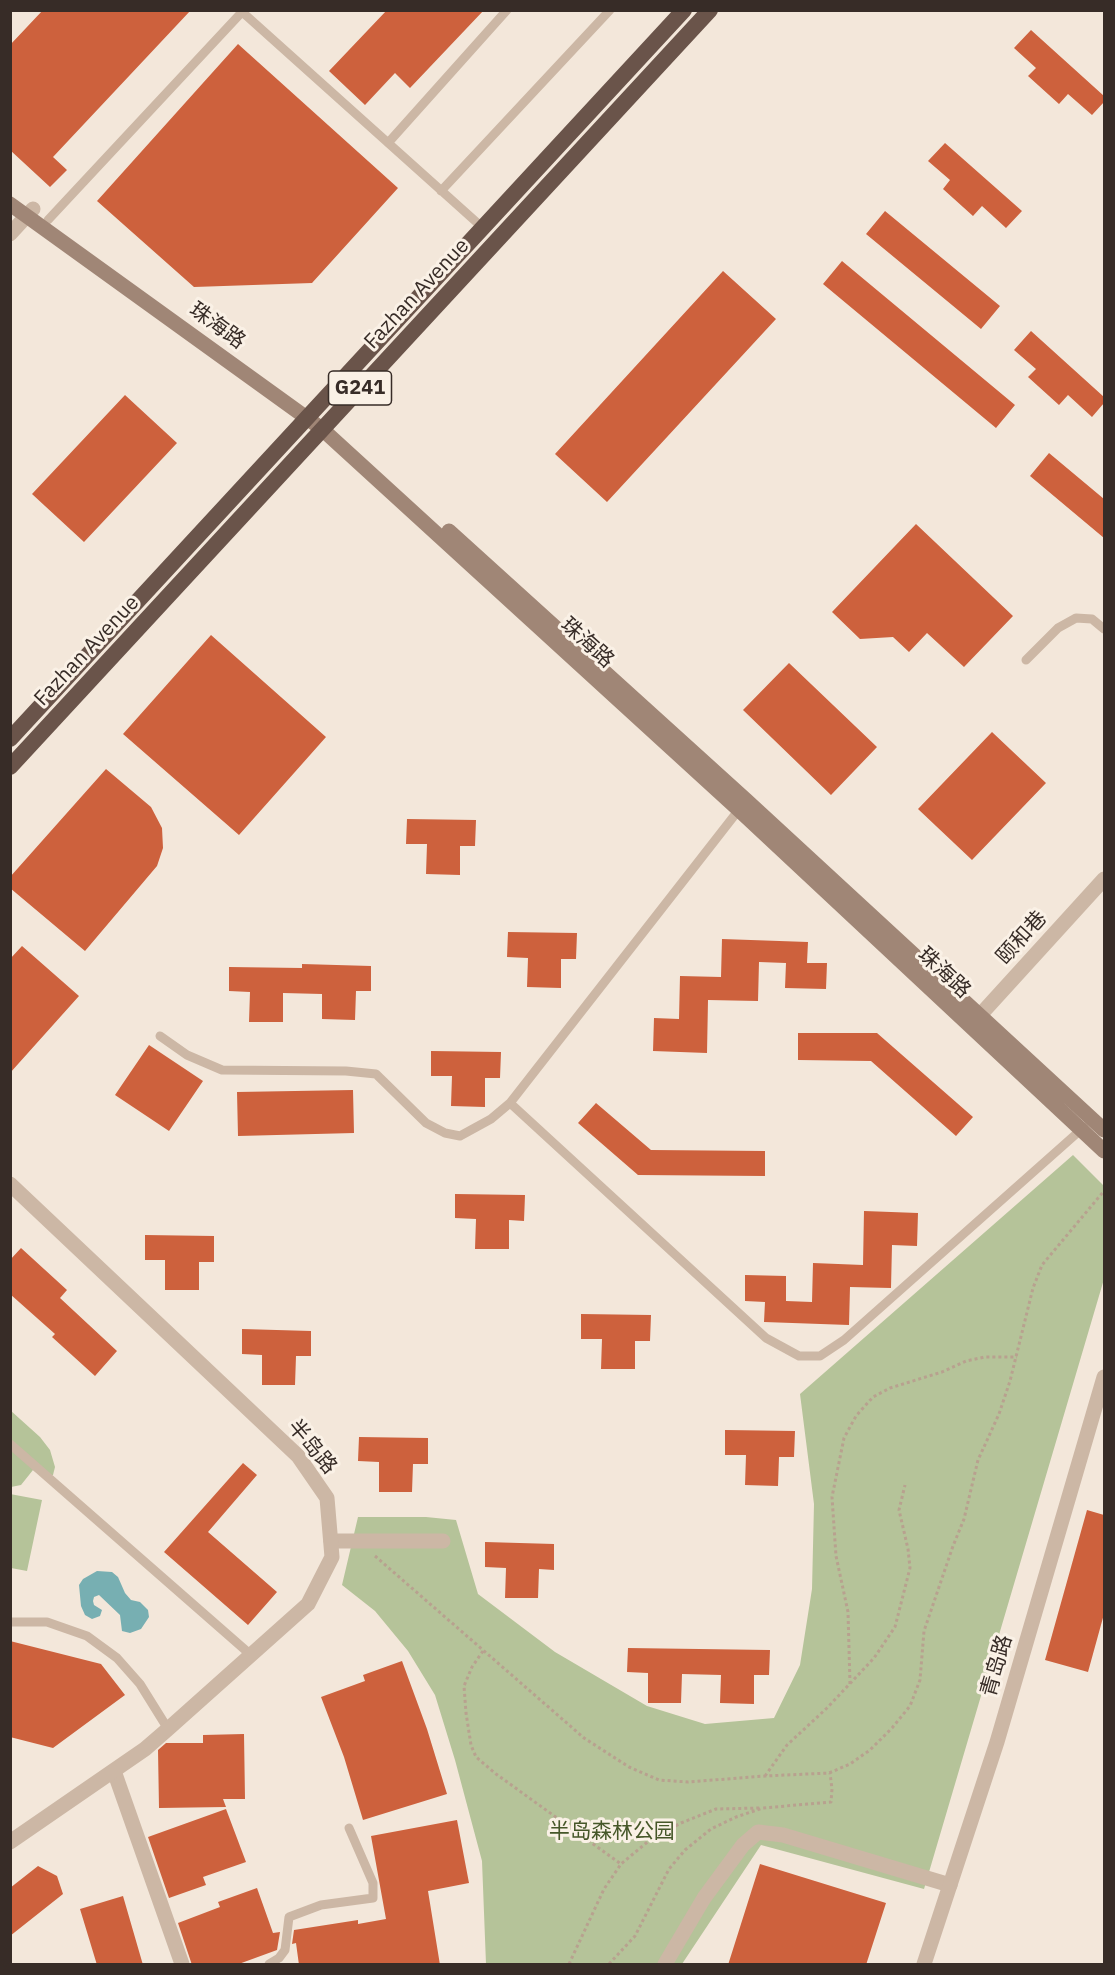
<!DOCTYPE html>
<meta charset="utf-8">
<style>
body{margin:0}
#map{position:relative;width:1115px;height:1975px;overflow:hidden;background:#f3e7da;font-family:"IBM Plex Sans",sans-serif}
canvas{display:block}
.frame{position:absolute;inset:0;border:12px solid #372c27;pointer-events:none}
</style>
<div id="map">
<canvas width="1115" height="1975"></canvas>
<div class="frame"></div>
</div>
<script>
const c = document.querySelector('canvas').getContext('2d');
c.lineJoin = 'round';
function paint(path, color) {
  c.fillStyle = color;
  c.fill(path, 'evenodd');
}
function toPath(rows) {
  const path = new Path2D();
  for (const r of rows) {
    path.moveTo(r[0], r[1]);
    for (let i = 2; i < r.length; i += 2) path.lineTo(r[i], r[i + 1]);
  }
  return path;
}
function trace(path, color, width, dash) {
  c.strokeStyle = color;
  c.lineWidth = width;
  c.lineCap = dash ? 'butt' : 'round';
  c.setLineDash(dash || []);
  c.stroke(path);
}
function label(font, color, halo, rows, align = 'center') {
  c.font = font + ' "IBM Plex Sans","Noto Sans SC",sans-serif';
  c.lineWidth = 6;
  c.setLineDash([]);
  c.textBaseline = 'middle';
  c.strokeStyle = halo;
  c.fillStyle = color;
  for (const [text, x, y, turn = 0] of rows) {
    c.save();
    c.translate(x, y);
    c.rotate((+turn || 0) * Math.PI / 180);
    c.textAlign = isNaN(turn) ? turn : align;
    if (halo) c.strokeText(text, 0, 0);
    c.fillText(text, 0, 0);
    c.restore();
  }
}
paint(toPath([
 [1073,1155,1104,1186,1104,1279,924,1889,761,1845,682,1964,486,1964,482,1861,455,1760,435,1695,408,1651,375,1611,342,1585,358,1517,426,1517,456,1520,478,1594,555,1652,647,1706,705,1724,774,1718,800,1665,812,1589,814,1504,800,1394],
 [10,1410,40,1437,50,1450,55,1467,53,1475,46,1480,33,1470,21,1485,11,1487],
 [10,1494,42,1500,27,1571,11,1568]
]), '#b5c399');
paint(toPath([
 [97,1571,112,1572,118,1577,125,1593,131,1600,140,1602,148,1610,149,1617,141,1629,130,1633,122,1631,120,1615,99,1595,94,1597,93,1601,94,1605,102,1610,100,1616,92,1619,85,1615,81,1606,79,1585,83,1579]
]), '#77afb2');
paint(toPath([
 [43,10,191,10,53,157,67,170,50,187,10,150,10,45],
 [387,10,484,10,410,88,395,73,365,105,329,71],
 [1031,30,1104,96,1104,102,1092,115,1068,94,1059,104,1028,76,1036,68,1014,48],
 [238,44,398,188,312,283,194,287,97,201],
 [945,143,1022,211,1006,228,982,206,973,216,943,189,950,180,928,161],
 [885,211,1000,306,981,329,866,234],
 [842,261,1015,405,996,428,823,284],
 [723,271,776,319,607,502,555,454],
 [1031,331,1104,397,1104,403,1092,417,1068,395,1059,405,1028,377,1036,369,1014,350],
 [125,395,177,443,84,542,32,494],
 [1049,453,1104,499,1104,538,1030,476],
 [916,524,1013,616,964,667,927,633,909,652,893,637,860,639,832,612],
 [211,635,326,737,239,835,123,734],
 [789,663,877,747,831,795,743,710],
 [992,732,1046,783,972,860,918,809],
 [106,769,151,807,162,828,163,848,157,866,85,951,10,888,10,877],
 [407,819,476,820,475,846,460,846,460,875,426,874,427,844,406,844],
 [508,932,577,933,576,959,561,959,561,988,527,987,528,958,507,957],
 [722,939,808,942,807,963,827,963,826,989,785,988,786,963,759,962,758,1001,708,1000,707,1053,653,1051,654,1018,679,1019,680,976,721,977],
 [22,946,79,996,10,1073,10,959],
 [302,964,371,966,371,991,356,991,355,1020,322,1019,322,994,283,993,283,1022,249,1022,250,992,229,991,229,967,302,968],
 [798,1033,877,1033,973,1117,956,1136,871,1061,798,1060],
 [149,1045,203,1081,169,1131,115,1095],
 [431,1051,501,1052,500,1078,485,1078,485,1107,451,1106,452,1076,431,1076],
 [353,1090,354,1133,238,1136,237,1092],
 [596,1103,651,1150,765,1151,765,1176,638,1175,578,1123],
 [455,1194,525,1195,524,1221,509,1220,509,1249,475,1249,476,1219,455,1218],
 [864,1211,918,1213,917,1246,892,1245,891,1288,850,1287,849,1325,764,1322,765,1302,745,1301,745,1275,786,1276,786,1301,812,1302,813,1263,863,1265],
 [145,1235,214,1236,214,1262,199,1262,199,1290,165,1290,165,1260,145,1260],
 [21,1248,67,1290,60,1298,117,1351,95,1376,52,1337,55,1334,10,1294,10,1260],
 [581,1314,651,1315,650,1341,635,1341,635,1369,601,1369,602,1339,581,1339],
 [242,1329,311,1331,311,1356,296,1356,295,1385,262,1385,262,1355,242,1354],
 [725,1430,795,1431,794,1457,779,1457,778,1486,745,1485,746,1455,725,1455],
 [359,1437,428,1438,428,1464,413,1464,412,1492,379,1492,379,1462,358,1461],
 [243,1463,257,1475,208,1532,277,1592,248,1625,164,1552],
 [1087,1510,1104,1515,1104,1614,1088,1672,1045,1660],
 [485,1542,554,1544,554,1570,539,1569,538,1598,505,1598,506,1568,485,1567],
 [10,1641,101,1664,125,1695,53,1748,10,1737],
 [628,1648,770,1650,769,1675,754,1675,754,1704,720,1703,721,1675,682,1674,681,1703,648,1703,648,1673,627,1672],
 [402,1661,427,1729,447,1794,363,1820,344,1757,321,1697,365,1681,363,1675],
 [244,1734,245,1799,223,1799,226,1807,159,1808,158,1750,166,1743,203,1743,203,1735],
 [226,1809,246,1862,203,1877,206,1885,169,1898,148,1837],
 [457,1820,469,1883,428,1891,440,1965,299,1965,296,1943,292,1944,294,1930,358,1920,358,1924,386,1919,371,1836],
 [760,1864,886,1903,866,1965,728,1965],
 [38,1866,57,1876,63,1894,10,1936,10,1888],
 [257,1888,273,1933,280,1932,277,1950,236,1965,192,1965,178,1923,220,1907,218,1902],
 [123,1896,143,1965,97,1965,80,1909]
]), '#cd613d');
trace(toPath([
 [375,1556,584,1738,629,1767,659,1780,688,1782,765,1776,829,1773,850,1764,870,1750,892,1728,910,1706,920,1680,924,1631,953,1546,964,1519,978,1460,999,1414,1010,1381,1033,1288,1042,1265,1104,1191],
 [483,1651,472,1667,464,1686,466,1713,471,1745,476,1757,496,1774,621,1864],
 [850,1684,848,1612,836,1556,832,1497,844,1438,856,1416,873,1397,890,1388,942,1372,966,1361,985,1357,1017,1357],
 [765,1776,787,1745,827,1708,874,1658,895,1627,910,1568,908,1549,899,1510,905,1485],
 [569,1964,604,1889,621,1864,651,1839,681,1823,716,1809,760,1808],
 [609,1964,635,1936,669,1869,685,1850,711,1829,736,1817,763,1808,831,1802,832,1789,830,1773]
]), '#b8a18f', 3, [3, 3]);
trace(toPath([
 [240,10,483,228],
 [388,143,507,10],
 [441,191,610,10],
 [48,220,242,12],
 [1026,660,1058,628,1076,618,1092,619,1104,629],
 [160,1036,187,1055,222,1070,346,1071,376,1074,426,1123,445,1133,460,1136,491,1119,510,1103,741,807],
 [510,1103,766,1338,799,1356,820,1356,844,1340,1084,1127],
 [10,1444,251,1655],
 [10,1622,47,1622,87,1636,117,1658,140,1684,168,1729],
 [269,1964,279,1958,285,1950,289,1917,321,1905,373,1898,373,1883,349,1828]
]), '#ccb7a5', 9);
trace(toPath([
 [10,234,33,209],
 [972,1024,1104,879],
 [331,1541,443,1541],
 [114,1771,182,1964],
 [665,1964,704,1898,743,1845,758,1832,783,1835,950,1885]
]), '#ccb7a5', 15);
trace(toPath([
 [10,1184,298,1456,327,1498,332,1557,308,1604,168,1729,145,1749,10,1842],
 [924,1964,997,1742,1104,1377]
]), '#ccb7a5', 15);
trace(toPath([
 [10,204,322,429,739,810,1104,1151],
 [449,531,746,800,1104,1130]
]), '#a08676', 15);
trace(toPath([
 [10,739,684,10],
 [10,767,710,10]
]), '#6a544a', 16);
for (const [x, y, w] of [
 [360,388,63]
]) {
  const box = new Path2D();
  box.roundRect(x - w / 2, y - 17, w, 34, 4.5);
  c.fillStyle = '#faf1e6';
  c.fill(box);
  trace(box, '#372c27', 1.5);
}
label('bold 20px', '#372c27', null, [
 ["G241",360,388]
]);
label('21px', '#372c27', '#faf1e6', [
 ["Fazhan Avenue",417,294,-47],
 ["珠海路",217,326,36],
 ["珠海路",587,643,42],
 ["Fazhan Avenue",87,651,-47],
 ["颐和巷",1022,938,-48],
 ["珠海路",944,973,43],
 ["半岛路",312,1447,50],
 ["青岛路",997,1666,-74]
]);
label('21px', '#465729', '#faf1e6', [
 ["半岛森林公园",612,1832]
]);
</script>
